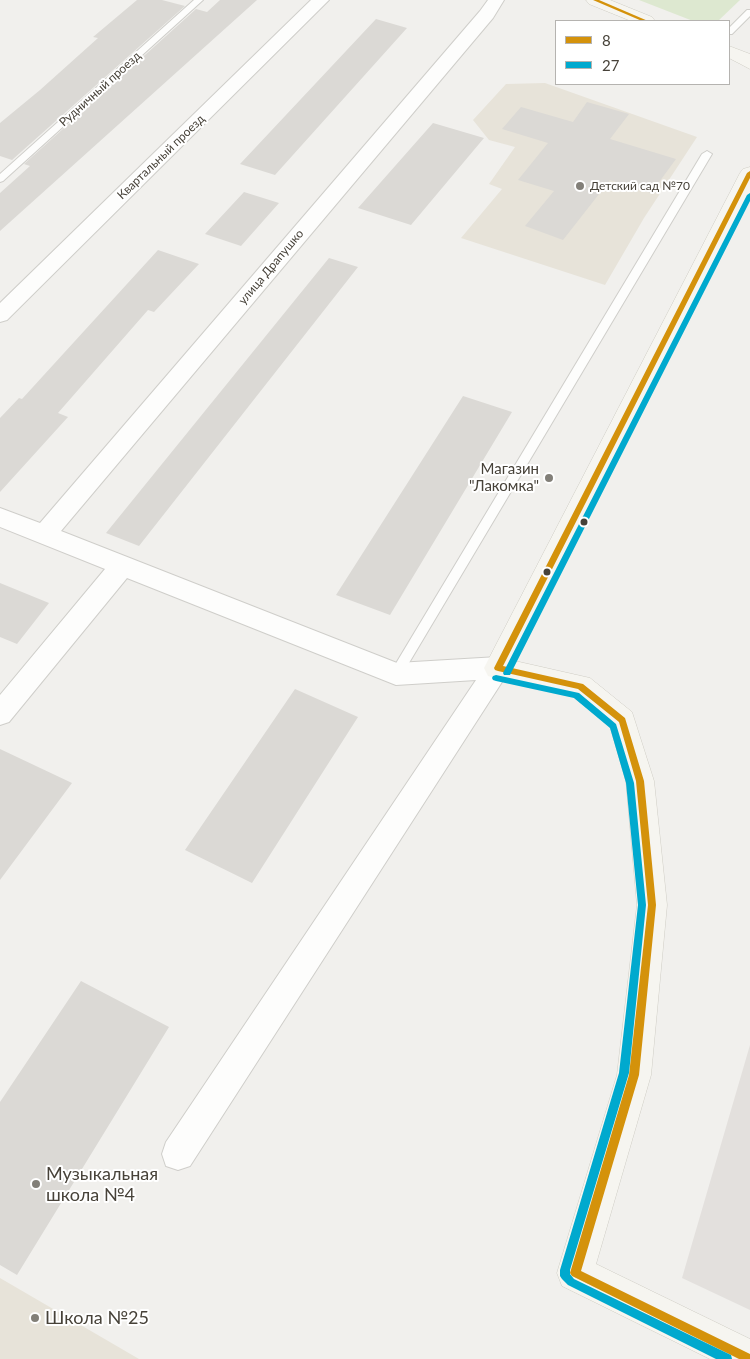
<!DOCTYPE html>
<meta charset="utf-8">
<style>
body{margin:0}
#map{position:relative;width:750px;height:1359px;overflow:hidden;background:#f1f0ed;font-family:Lato,sans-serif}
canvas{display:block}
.legend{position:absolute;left:555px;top:20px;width:175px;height:65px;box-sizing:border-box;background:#fff;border:1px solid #b5b3b0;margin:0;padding:6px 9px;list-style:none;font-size:15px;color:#474239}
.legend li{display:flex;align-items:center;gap:10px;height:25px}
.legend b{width:25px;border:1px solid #b5b3b0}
</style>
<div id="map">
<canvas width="750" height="1359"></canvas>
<ul class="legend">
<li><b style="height:6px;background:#d4920b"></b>8</li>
<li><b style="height:6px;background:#00a9ce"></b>27</li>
</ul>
</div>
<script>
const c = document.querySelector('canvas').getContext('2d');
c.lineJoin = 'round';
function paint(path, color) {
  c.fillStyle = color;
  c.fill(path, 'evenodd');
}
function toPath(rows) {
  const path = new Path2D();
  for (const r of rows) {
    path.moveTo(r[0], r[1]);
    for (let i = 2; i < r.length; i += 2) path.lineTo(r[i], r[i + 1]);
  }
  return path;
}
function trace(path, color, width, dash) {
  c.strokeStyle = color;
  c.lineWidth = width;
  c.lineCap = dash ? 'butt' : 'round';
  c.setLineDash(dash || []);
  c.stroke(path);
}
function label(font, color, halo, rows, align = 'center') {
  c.font = font + ' Lato,sans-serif';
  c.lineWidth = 4;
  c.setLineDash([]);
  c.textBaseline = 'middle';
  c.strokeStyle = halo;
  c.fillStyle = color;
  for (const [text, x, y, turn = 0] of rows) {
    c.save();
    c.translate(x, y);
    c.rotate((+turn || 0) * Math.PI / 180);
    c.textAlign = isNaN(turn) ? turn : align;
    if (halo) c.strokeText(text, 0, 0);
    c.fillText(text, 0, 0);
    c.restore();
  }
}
paint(toPath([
 [750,1045,750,1310,682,1278]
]), '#e3e0dd');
paint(toPath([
 [545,83,697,137,644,218,605,285,461,238,502,189,489,184,515,147,489,140,473,120,506,84],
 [0,1278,139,1359,0,1359]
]), '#e7e3d9');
paint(toPath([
 [639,0,740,0,718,21,693,21]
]), '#dde8d0');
paint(toPath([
 [137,0,162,0,185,6,12,160,0,156,0,123,40,90,98,38,93,37],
 [220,0,257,0,0,231,0,193,30,166,24,164,196,9,207,12],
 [376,19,407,28,275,175,240,164],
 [587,102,629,114,610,139,676,159,651,193,610,180,563,240,525,226,554,191,518,180,548,143,502,129,521,107,573,122],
 [433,123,484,138,411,225,358,208],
 [244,192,279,203,241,246,205,234],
 [158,250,199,264,154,312,148,310,58,413,68,417,0,492,0,418,19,398,22,399],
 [329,258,358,267,139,546,106,533],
 [463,396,512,412,390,615,336,595],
 [0,583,49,603,17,644,0,637],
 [295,689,358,717,252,883,185,850],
 [0,749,72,783,0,880],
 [81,981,169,1027,17,1275,0,1265,0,1102]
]), '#dbd9d5');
const lane = toPath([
 [194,0,203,0,3,181,0,182,0,174,194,0],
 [747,10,750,10,750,16,732,34,729,34,729,28,747,10],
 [707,151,712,154,400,678,392,678,390,674,392,670,702,154,707,151]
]);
const street = toPath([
 [311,0,329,0,7,320,0,322,0,303,311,0],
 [488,0,504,0,493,18,61,531,397,663,498,657,507,660,511,668,190,1166,178,1170,166,1166,162,1154,166,1142,476,680,396,685,127,578,9,722,0,725,0,695,105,569,0,527,0,508,40,523,480,11,488,0]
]);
const secondary = toPath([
 [586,0,610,0,652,17,655,21,631,21,589,4,586,0],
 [729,46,750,54,750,69,729,58,729,46],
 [750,167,750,193,515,661,590,678,632,712,654,781,667,905,651,1075,596,1264,750,1339,750,1359,710,1359,562,1286,557,1273,617,1075,637,905,626,781,610,726,572,696,498,679,488,676,484,668,740,173,743,169,750,167]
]);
trace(lane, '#cfceca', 2);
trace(street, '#cfceca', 2);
trace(secondary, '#cfcdc5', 1);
paint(lane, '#fdfdfc');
paint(street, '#fdfdfc');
paint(secondary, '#f6f5f0');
paint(toPath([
 [593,0,599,0,648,21,642,21,593,0],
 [750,171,750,178,503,666,583,684,625,718,644,781,656,905,639,1075,581,1271,750,1354,750,1359,739,1359,572,1276,570,1273,629,1075,648,905,636,781,619,722,578,689,498,671,495,670,494,668,747,173,750,171]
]), '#d4920b');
paint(toPath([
 [750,193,750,201,510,675,504,675,503,673,504,671,747,195,750,193],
 [496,675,579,693,616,724,634,783,646,905,629,1073,570,1270,570,1274,574,1279,731,1355,732,1359,716,1359,568,1285,562,1279,560,1276,560,1270,619,1073,638,905,626,783,610,728,574,698,496,681,493,680,492,678,493,676,496,675]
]), '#00a9ce');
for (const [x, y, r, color] of [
 [580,186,5,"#827f78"],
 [549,478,5,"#827f78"],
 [584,522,4.5,"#474239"],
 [547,572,4.5,"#474239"],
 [36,1184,5,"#827f78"],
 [35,1318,5,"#827f78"]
]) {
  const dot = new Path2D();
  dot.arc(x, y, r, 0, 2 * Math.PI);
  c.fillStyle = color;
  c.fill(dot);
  trace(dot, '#fff', 2);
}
label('12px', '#474239', '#fff', [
 ["Рудничный проезд",100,89,-42],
 ["Квартальный проезд",161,157,-44],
 ["улица Драпушко",271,267,-50]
]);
label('12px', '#474239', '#fff', [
 ["Детский сад №70",590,186]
], 'left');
label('15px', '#474239', '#fff', [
 ["Магазин",539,469],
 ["\"Лакомка\"",539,486]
], 'right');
label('18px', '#474239', '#fff', [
 ["Музыкальная",46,1174],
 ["школа №4",46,1195],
 ["Школа №25",45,1318]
], 'left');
</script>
